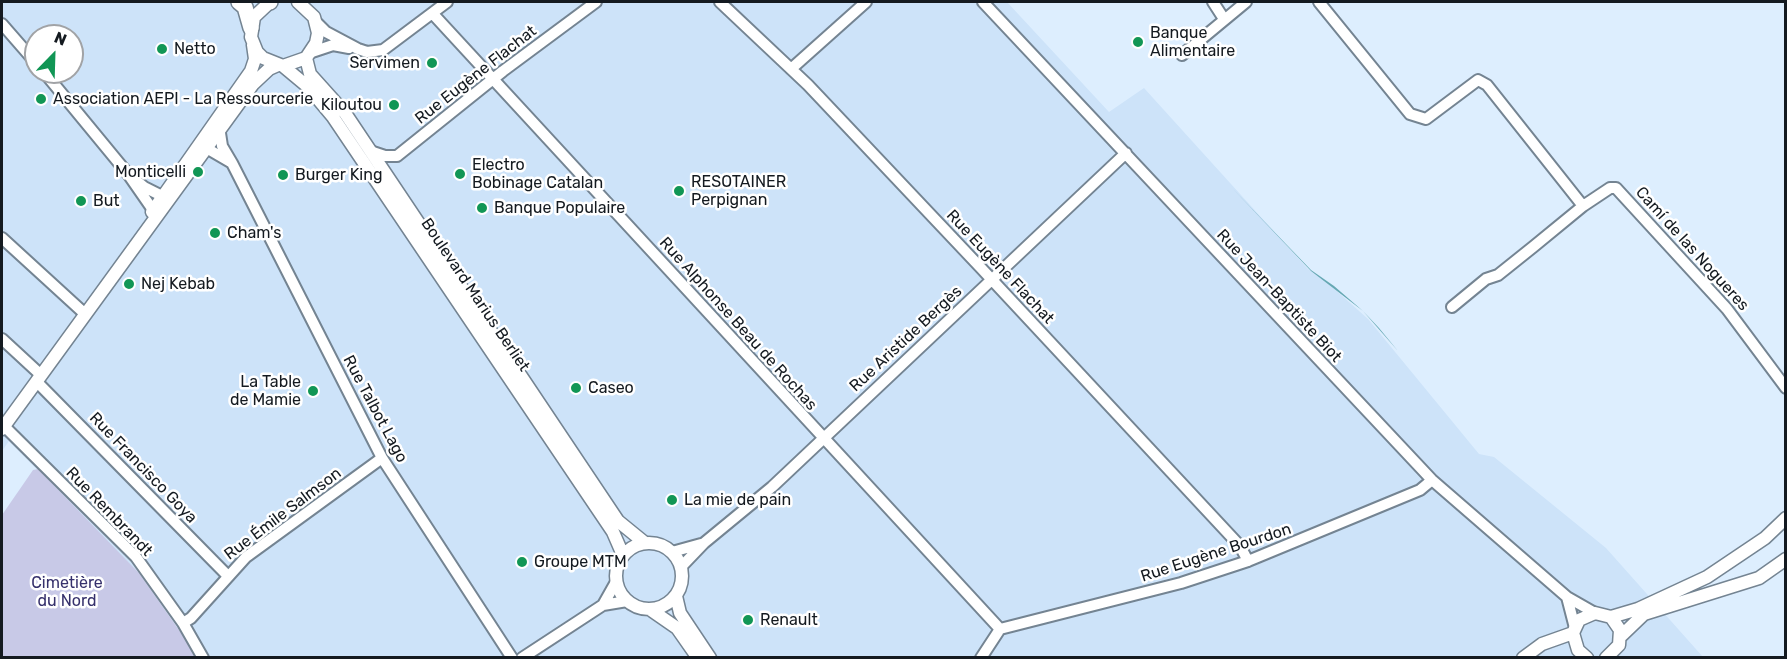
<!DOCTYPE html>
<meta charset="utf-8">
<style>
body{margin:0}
#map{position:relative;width:1787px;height:659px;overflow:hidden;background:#ddeefe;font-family:Rubik,sans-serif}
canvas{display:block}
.frame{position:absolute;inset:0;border:3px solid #141a20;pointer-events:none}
.north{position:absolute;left:24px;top:24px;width:60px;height:60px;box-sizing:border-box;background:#fff;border:2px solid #a1a3a6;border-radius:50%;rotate:23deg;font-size:16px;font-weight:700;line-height:24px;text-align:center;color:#141a20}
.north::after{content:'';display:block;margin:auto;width:21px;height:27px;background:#119655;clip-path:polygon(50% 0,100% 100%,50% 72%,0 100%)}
</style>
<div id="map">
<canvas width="1787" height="659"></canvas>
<div class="frame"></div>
<div class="north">N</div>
</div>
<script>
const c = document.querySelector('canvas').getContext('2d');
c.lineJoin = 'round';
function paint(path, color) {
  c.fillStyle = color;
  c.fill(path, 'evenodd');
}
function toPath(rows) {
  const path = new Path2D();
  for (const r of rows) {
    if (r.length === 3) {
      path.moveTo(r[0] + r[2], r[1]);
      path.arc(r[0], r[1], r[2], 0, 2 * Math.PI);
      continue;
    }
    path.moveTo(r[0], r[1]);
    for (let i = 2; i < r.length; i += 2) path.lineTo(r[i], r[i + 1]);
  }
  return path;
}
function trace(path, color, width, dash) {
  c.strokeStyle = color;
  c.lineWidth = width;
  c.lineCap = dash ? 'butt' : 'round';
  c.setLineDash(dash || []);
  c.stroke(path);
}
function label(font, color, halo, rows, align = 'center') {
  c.font = font + ' Rubik,sans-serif';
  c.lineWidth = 5;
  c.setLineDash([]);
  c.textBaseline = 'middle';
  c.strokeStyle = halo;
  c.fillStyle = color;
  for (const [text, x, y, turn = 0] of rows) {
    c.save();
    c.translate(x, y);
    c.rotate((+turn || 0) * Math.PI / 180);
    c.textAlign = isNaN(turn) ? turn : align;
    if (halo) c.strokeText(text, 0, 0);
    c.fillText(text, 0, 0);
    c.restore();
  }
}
paint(toPath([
 [2,2,1007,2,1109,112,1144,88,1308,269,1321,277,1368,319,1479,454,1494,457,1606,548,1703,657,198,657,139,573,9,441,2,451],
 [36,36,72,36,72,72,36,72]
]), '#cde3f9');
paint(toPath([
 [38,469,139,573,198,657,2,658,2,515,33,470]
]), '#c8c9e7');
paint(toPath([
 [1233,189,1311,270,1334,286,1363,311,1379,328,1398,351,1363,311,1311,271]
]), '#66a8b3');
const minor = toPath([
 [720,2,808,85,981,268,1240,546,1248,561],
 [983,2,1432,480,1567,597],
 [1213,2,1224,19],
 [1319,2,1410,114,1426,119,1478,80,1487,85,1583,206,1610,188,1616,188,1727,309,1786,388],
 [433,14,1000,629,981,658],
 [317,23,326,32,358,49,367,52,383,50,447,2],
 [2,24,36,63],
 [312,52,333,45,349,48],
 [1182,55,1246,2],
 [791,69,866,2],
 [44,72,128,174],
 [209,140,208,149,232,163,222,146,220,133],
 [370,151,385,156,397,156,503,71,596,2],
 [232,163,382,458,512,658],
 [128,174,144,187,162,196,159,208,153,210,128,174],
 [2,238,84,313],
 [1452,307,1486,279,1498,275,1533,247,1583,206],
 [2,339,41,375],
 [37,382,227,575],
 [4,426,136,557,183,623,203,658],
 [672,552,701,544],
 [681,567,704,543,772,487,1126,153],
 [603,605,616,582],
 [183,623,191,618,246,557,382,458],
 [1575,628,1567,597,1595,613],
 [1000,629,1181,583,1248,561,1420,490,1432,480],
 [522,658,603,605,627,601]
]);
const major = toPath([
 [270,2,254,17,251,37,257,52,263,58,283,66,306,58,316,43,318,33,314,17,298,2],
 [306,58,310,74,345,113,618,521,645,543],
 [283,66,307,86,333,117,613,532,623,555],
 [152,212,251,71,255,59,253,45],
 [2,429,253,84,269,69,278,65],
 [649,576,33],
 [676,596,680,613,710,658],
 [651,610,677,628,698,658],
 [1611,617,1638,609,1707,577,1765,538,1786,518],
 [1620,637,1644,614,1759,578,1786,559],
 [1523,658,1542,644,1573,633],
 [1587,658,1578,650,1573,633,1579,620,1595,613,1611,617,1620,630,1619,645,1606,658]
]);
const highway = toPath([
 [239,2,245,7,251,28],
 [269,2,270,2]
]);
trace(minor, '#748492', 14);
trace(major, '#748492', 15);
trace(highway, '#748492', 18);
trace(minor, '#fff', 10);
trace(major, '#fff', 12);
trace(highway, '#fff', 15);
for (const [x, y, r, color] of [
 [1138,42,6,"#119655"],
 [162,49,6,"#119655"],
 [432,63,6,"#119655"],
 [41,99,6,"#119655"],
 [394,105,6,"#119655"],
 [198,172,6,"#119655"],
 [460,174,6,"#119655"],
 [283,175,6,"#119655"],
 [679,191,6,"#119655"],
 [81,201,6,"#119655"],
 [482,208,6,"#119655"],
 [215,233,6,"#119655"],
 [129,284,6,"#119655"],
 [576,388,6,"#119655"],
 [313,391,6,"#119655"],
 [672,500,6,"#119655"],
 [522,562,6,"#119655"],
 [748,620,6,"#119655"]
]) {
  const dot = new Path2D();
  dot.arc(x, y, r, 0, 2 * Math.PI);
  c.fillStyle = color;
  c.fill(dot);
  trace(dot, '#fff', 2);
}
label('16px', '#141a20', '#fff', [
 ["Banque",1150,33],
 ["Alimentaire",1150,51],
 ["Netto",174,49],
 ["Servimen",420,63,"right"],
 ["Association AEPI - La Ressourcerie",53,99],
 ["Kiloutou",382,105,"right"],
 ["Electro",472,165],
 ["Bobinage Catalan",472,183],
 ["Monticelli",186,172,"right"],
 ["Burger King",295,175],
 ["RESOTAINER",691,182],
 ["Perpignan",691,200],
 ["But",93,201],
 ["Banque Populaire",494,208],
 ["Cham's",227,233],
 ["Nej Kebab",141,284],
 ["La Table",301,382,"right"],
 ["de Mamie",301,400,"right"],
 ["Caseo",588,388],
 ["La mie de pain",684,500],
 ["Groupe MTM",534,562],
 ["Renault",760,620]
], 'left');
label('16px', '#141a20', '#fff', [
 ["Rue Eugène Flachat",476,75,-38],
 ["Camí de las Nogueres",1692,249,48],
 ["Rue Eugène Flachat",1000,267,47],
 ["Boulevard Marius Berliet",475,295,56],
 ["Rue Jean-Baptiste Biot",1279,296,47],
 ["Rue Alphonse Beau de Rochas",738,324,48],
 ["Rue Aristide Bergès",906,339,-43],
 ["Rue Talbot Lago",375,409,62],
 ["Rue Francisco Goya",143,468,46],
 ["Rue Rembrandt",109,512,46],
 ["Rue Émile Salmson",283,514,-37],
 ["Rue Eugène Bourdon",1216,553,-18]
]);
label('16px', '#36316c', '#fff', [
 ["Cimetière",67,583],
 ["du Nord",67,601]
]);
</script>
